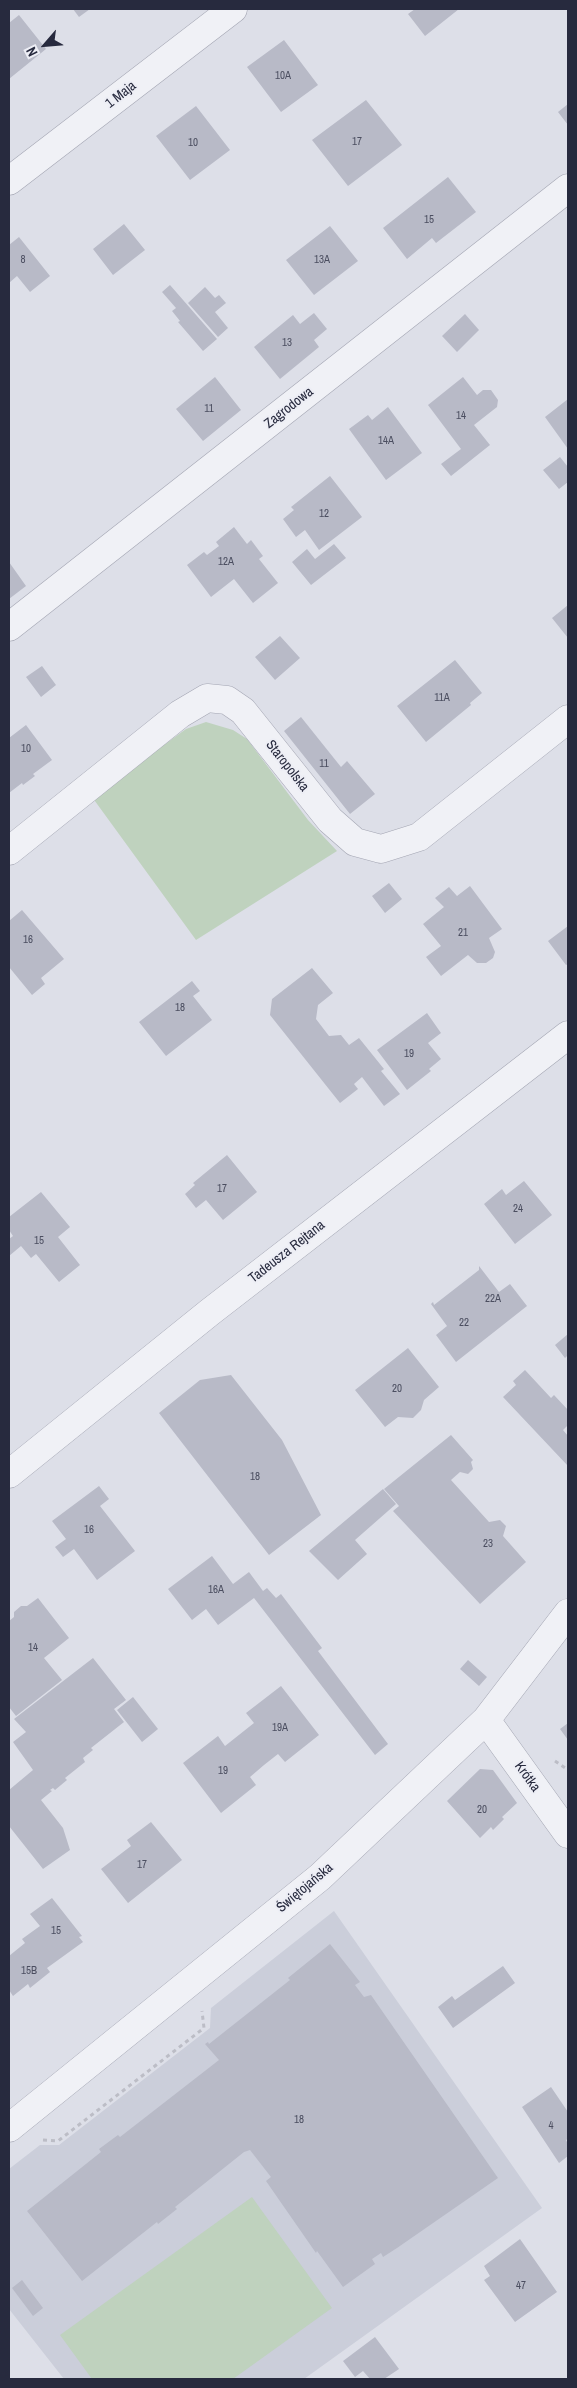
<!DOCTYPE html>
<meta charset="utf-8">
<style>
body{margin:0}
#map{position:relative;width:577px;height:2388px;overflow:hidden;background:#dddfe8;font-family:"Archivo Narrow",sans-serif}
canvas{display:block}
.frame{position:absolute;inset:0;border:10px solid #272a3e;pointer-events:none}
.north{position:absolute;left:20px;top:20px;width:50px;height:50px;-webkit-text-stroke:4px #edeef5;paint-order:stroke;rotate:243deg;font-size:14px;font-weight:700;line-height:20px;text-align:center;color:#272a3e}
.north::after{content:'';display:block;margin:auto;width:18px;height:22px;background:#272a3e;clip-path:polygon(50% 0,100% 100%,50% 72%,0 100%)}
</style>
<div id="map">
<canvas width="577" height="2388"></canvas>
<div class="frame"></div>
<div class="north">N</div>
</div>
<script>
const c = document.querySelector('canvas').getContext('2d');
c.lineJoin = 'round';
function paint(path, color) {
  c.fillStyle = color;
  c.fill(path, 'evenodd');
}
function toPath(rows) {
  const path = new Path2D();
  for (const r of rows) {
    path.moveTo(r[0], r[1]);
    for (let i = 2; i < r.length; i += 2) path.lineTo(r[i], r[i + 1]);
  }
  return path;
}
function trace(path, color, width, dash) {
  c.strokeStyle = color;
  c.lineWidth = width;
  c.lineCap = dash ? 'butt' : 'round';
  c.setLineDash(dash || []);
  c.stroke(path);
}
function label(font, color, halo, rows, align = 'center') {
  c.font = font + ' "Archivo Narrow",sans-serif';
  c.lineWidth = 4;
  c.setLineDash([]);
  c.textBaseline = 'middle';
  c.strokeStyle = halo;
  c.fillStyle = color;
  for (const [text, x, y, turn = 0] of rows) {
    c.save();
    c.translate(x, y);
    c.rotate((+turn || 0) * Math.PI / 180);
    c.textAlign = isNaN(turn) ? turn : align;
    if (halo) c.strokeText(text, 0, 0);
    c.fillText(text, 0, 0);
    c.restore();
  }
}
paint(toPath([
 [334,1911,542,2208,304,2379,64,2379,9,2309,9,2169,40,2145,59,2145,210,2028,211,2008]
]), '#cbceda');
paint(toPath([
 [206,722,233,730,247,739,308,820,337,851,196,940,92,797,186,729],
 [252,2197,332,2308,233,2379,92,2379,60,2335]
]), '#bfd2be');
paint(toPath([
 [73,9,90,9,79,17],
 [415,9,459,9,425,36,408,14],
 [19,15,46,49,9,79,9,23],
 [284,40,318,85,281,112,247,67],
 [366,100,402,145,348,186,312,140],
 [568,104,568,125,558,112],
 [196,106,230,150,190,180,156,136],
 [448,177,476,212,436,243,432,238,407,259,383,228],
 [124,224,145,250,113,275,93,249],
 [330,226,358,261,314,295,286,260],
 [19,237,50,276,30,292,17,276,9,283,9,245],
 [170,285,217,339,203,351,178,322,180,321,172,311,176,308,162,292],
 [205,287,215,298,219,295,226,303,215,312,228,328,218,337,188,303],
 [314,313,327,329,314,340,319,347,280,379,254,347,293,315,300,324],
 [465,314,479,330,457,352,442,336],
 [215,377,241,410,203,441,176,409],
 [463,377,477,395,483,390,491,390,498,400,497,407,474,425,490,445,451,476,441,464,461,449,428,405],
 [568,399,568,449,545,417],
 [388,407,422,453,386,480,349,429,368,415,372,420],
 [560,457,568,467,568,482,559,489,543,470],
 [330,476,362,517,319,550,305,530,296,537,283,519,294,510,291,507],
 [234,527,247,544,251,540,263,556,259,559,278,583,253,603,234,579,211,597,187,565,204,552,207,555,219,546,216,542],
 [334,544,346,558,311,585,292,562,307,549,315,559],
 [9,562,26,586,9,599],
 [568,605,568,638,552,618],
 [280,636,300,658,275,680,255,657],
 [455,660,482,693,470,703,471,705,426,742,397,706],
 [42,666,56,685,41,697,26,677],
 [301,717,341,767,347,761,375,794,350,814,284,731],
 [26,725,52,760,33,774,35,776,23,785,22,783,9,793,9,738],
 [389,883,402,899,385,913,372,896],
 [470,886,502,929,489,938,495,952,493,958,486,963,477,963,468,955,441,976,426,957,441,946,423,924,444,907,435,898,449,887,457,896],
 [22,910,64,959,41,978,45,984,32,995,9,967,9,921],
 [568,926,568,964,566,965,548,941],
 [312,968,333,993,318,1005,316,1019,329,1036,341,1035,349,1045,359,1038,384,1069,381,1071,400,1094,384,1106,362,1077,354,1084,358,1089,340,1103,270,1015,272,999],
 [192,981,200,991,193,996,212,1020,166,1056,139,1022],
 [427,1013,441,1033,428,1043,441,1059,429,1069,431,1071,407,1090,377,1050],
 [227,1155,257,1192,223,1220,206,1200,196,1208,185,1194,195,1185,193,1183],
 [524,1181,552,1215,515,1244,484,1204,502,1189,506,1195],
 [41,1192,70,1227,58,1237,80,1265,59,1282,36,1254,31,1258,21,1246,9,1256,9,1239,13,1236,9,1230,9,1217],
 [479,1266,499,1292,510,1284,527,1306,456,1362,436,1335,447,1326,431,1304,433,1302,434,1305,479,1270],
 [568,1334,568,1355,565,1358,555,1345],
 [408,1348,439,1387,424,1400,421,1410,413,1418,398,1417,385,1427,355,1390],
 [525,1370,551,1398,554,1395,568,1410,568,1425,563,1430,568,1436,568,1466,503,1397,516,1385,513,1381],
 [231,1375,282,1440,321,1515,269,1555,159,1413,200,1380],
 [451,1435,473,1460,471,1462,473,1469,468,1474,460,1472,451,1480,489,1522,500,1520,506,1526,503,1536,526,1562,480,1604,393,1511,399,1506,384,1489],
 [99,1486,109,1499,100,1506,135,1551,97,1580,74,1549,63,1557,55,1547,66,1539,52,1521],
 [383,1489,396,1504,355,1540,367,1554,338,1580,309,1551],
 [212,1556,233,1584,249,1572,263,1591,267,1588,276,1598,281,1594,322,1648,318,1651,388,1744,375,1755,254,1598,218,1625,206,1609,192,1620,168,1589],
 [38,1598,69,1638,44,1658,62,1680,16,1716,9,1707,9,1621,14,1617,14,1612,21,1606,27,1606],
 [93,1658,126,1700,114,1709,124,1722,91,1748,93,1750,83,1758,85,1762,65,1778,67,1780,55,1790,53,1788,50,1790,52,1791,41,1800,63,1828,70,1850,43,1869,9,1826,9,1790,33,1770,13,1742,26,1732,14,1719],
 [468,1660,487,1677,479,1686,460,1669],
 [281,1686,319,1735,285,1762,278,1754,264,1765,250,1777,256,1785,221,1813,183,1763,218,1736,225,1746,254,1723,246,1713],
 [133,1697,158,1729,142,1742,117,1710],
 [568,1723,568,1740,560,1729],
 [480,1769,493,1770,517,1803,502,1817,504,1819,493,1830,491,1827,480,1838,447,1801],
 [151,1822,182,1860,128,1903,101,1869,131,1846,127,1840],
 [52,1898,82,1936,79,1937,83,1942,47,1968,50,1972,30,1988,28,1984,13,1996,9,1990,9,1956,25,1943,22,1939,40,1926,30,1914],
 [330,1944,360,1982,355,1985,364,1997,371,1995,498,2178,397,2248,383,2257,381,2253,372,2259,375,2264,343,2287,317,2251,316,2253,266,2181,271,2177,250,2150,244,2152,175,2207,177,2209,158,2224,157,2222,82,2281,27,2211,101,2152,99,2149,118,2135,120,2137,219,2060,205,2044,208,2042,209,2044,290,1980,288,1978],
 [503,1966,515,1983,453,2028,438,2007,452,1996,455,2000],
 [551,2087,568,2112,568,2139,566,2140,568,2144,568,2156,559,2163,522,2107],
 [520,2239,557,2292,515,2322,484,2280,490,2276,484,2266],
 [22,2280,43,2308,33,2316,12,2288],
 [375,2337,399,2369,384,2379,370,2379,363,2371,355,2377,343,2361]
]), '#b8bac7');
const minor = toPath([
 [9,181,233,9],
 [9,627,568,188],
 [9,851,180,714,207,698,227,700,243,711,330,820,355,842,381,849,419,837,568,719],
 [9,1474,210,1312,568,1035],
 [486,1720,568,1834],
 [9,2128,320,1877,486,1720,568,1613]
]);
trace(minor, '#a3a5b2', 29);
trace(toPath([
 [555,1761,568,1770],
 [43,2140,58,2141,204,2028,202,2011]
]), '#bcbdc6', 3, [4, 4]);
trace(minor, '#f0f1f6', 28);
label('11px', '#4b4e60', null, [
 ["10A",283,76],
 ["17",357,142],
 ["10",193,143],
 ["15",429,220],
 ["8",23,260],
 ["13A",322,260],
 ["13",287,343],
 ["11",209,409],
 ["14",461,416],
 ["14A",386,441],
 ["12",324,514],
 ["12A",226,562],
 ["11A",442,698],
 ["10",26,749],
 ["11",324,764],
 ["21",463,933],
 ["16",28,940],
 ["18",180,1008],
 ["19",409,1054],
 ["17",222,1189],
 ["24",518,1209],
 ["15",39,1241],
 ["22A",493,1299],
 ["22",464,1323],
 ["20",397,1389],
 ["18",255,1477],
 ["16",89,1530],
 ["23",488,1544],
 ["16A",216,1590],
 ["14",33,1648],
 ["19A",280,1728],
 ["19",223,1771],
 ["20",482,1810],
 ["17",142,1865],
 ["15",56,1931],
 ["15B",29,1971],
 ["18",299,2120],
 ["4",551,2126],
 ["47",521,2286]
]);
label('14px', '#272a3e', '#edeef5', [
 ["1 Maja",121,95,-38],
 ["Zagrodowa",289,408,-38],
 ["Staropolska",287,766,52],
 ["Tadeusza Rejtana",287,1252,-38],
 ["Krótka",527,1777,54],
 ["Świętojańska",305,1888,-40]
]);
</script>
